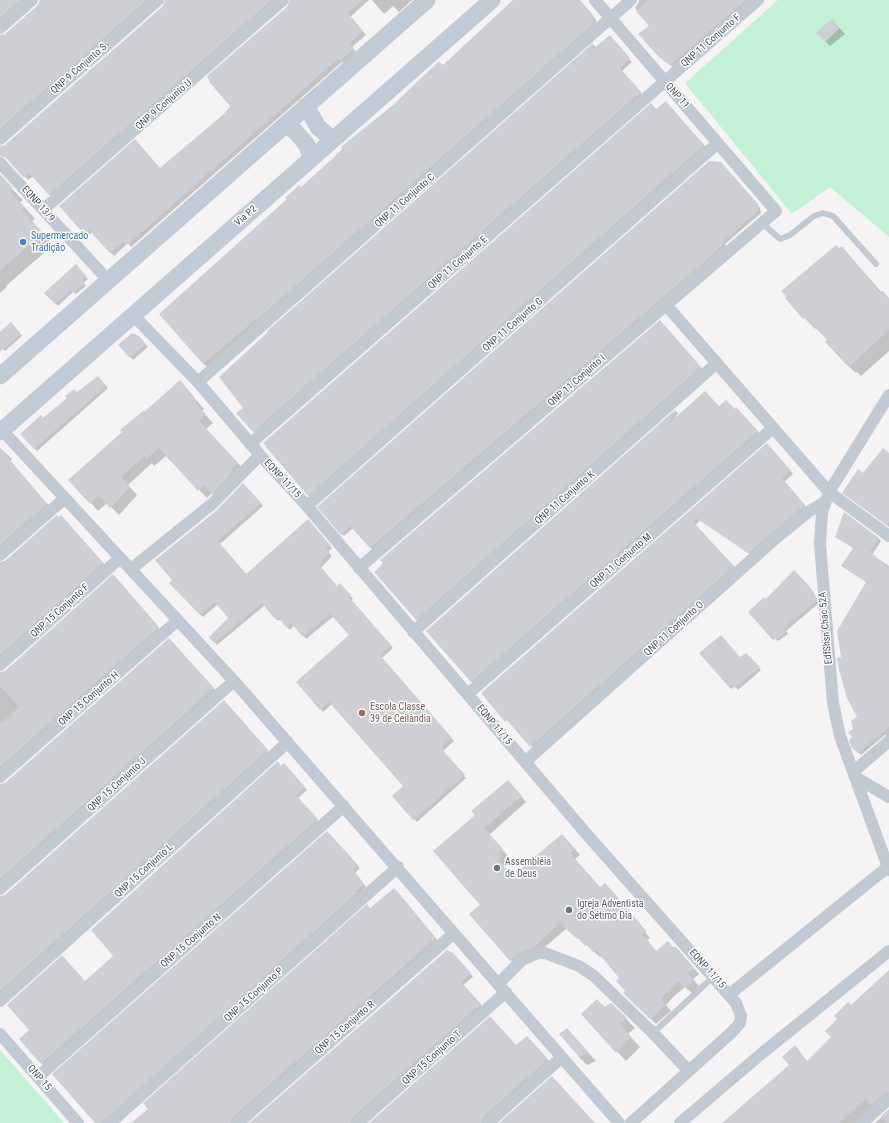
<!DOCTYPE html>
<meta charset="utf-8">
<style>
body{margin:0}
canvas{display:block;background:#f5f3f3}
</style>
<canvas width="889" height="1123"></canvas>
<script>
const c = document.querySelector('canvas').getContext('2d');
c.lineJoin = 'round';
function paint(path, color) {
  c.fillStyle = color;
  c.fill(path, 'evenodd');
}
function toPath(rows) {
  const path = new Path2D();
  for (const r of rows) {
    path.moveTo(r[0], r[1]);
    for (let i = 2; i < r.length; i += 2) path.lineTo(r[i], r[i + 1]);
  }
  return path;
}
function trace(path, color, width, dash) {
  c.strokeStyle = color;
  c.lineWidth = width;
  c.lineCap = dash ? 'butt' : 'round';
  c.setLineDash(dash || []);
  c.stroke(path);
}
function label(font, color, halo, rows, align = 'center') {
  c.font = font + ' "Roboto Condensed",sans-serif';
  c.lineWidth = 3;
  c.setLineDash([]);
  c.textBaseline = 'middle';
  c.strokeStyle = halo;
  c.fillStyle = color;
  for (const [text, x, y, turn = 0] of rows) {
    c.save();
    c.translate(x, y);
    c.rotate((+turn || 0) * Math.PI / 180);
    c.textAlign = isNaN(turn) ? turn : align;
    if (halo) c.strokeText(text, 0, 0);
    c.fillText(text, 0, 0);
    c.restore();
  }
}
paint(toPath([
 [778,0,889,0,889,237,830,187,792,214,685,83],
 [0,1050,51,1108,64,1123,0,1123]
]), '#c3f1d5');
paint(toPath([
 [0,0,27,0,0,25],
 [40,0,153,0,0,135,0,36,5,35,38,6],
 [166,0,278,0,52,197,33,176,28,180,1,147,5,146,164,6],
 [291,0,369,0,350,17,366,35,352,47,357,53,344,64,342,62,131,247,128,243,114,256,92,232,88,236,60,206,160,169,224,114,232,106],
 [372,0,412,0,399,12,393,6,384,14],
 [515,0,579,0,596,20,596,28,207,367,203,363,301,188,393,106,443,66],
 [639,0,753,0,673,67,663,60,651,26,635,8,639,2],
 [837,25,845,34,830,46,825,41],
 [612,39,632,62,622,71,643,95,256,433,238,414,245,408,268,331,593,45,596,47],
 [668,105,706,147,311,498,266,447,656,110],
 [724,166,760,208,761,213,725,244,726,246,373,550,353,528,344,536,342,534,319,507],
 [0,177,23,200,20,202,35,219,32,221,53,245,6,286,7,287,0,293],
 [842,247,882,293,889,299,889,351,861,376,857,372,856,373,845,363,826,342,828,340,816,328,815,329,786,298],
 [76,266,88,279,83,283,86,286,76,294,73,292,58,306,46,293],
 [11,324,22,336,5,351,0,346,0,334],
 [663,324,703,370,419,621,416,619],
 [138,337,148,347,133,360,120,346],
 [98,377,108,388,37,451,22,434],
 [187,389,204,409,202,411,213,423,206,429,245,471,220,501,212,493,207,498,166,456,154,466,152,463,128,485,137,495,119,515,107,503,98,511,91,503,144,413],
 [719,407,735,410,736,409,760,434,474,684,427,631,676,411,678,413,674,419],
 [770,447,793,474,784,482,807,508,751,555,700,520,695,526,736,569,534,749,482,693],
 [0,448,12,459,10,461,50,507,0,551],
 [889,455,889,527,846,495,863,475],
 [246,487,263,506,220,544,247,575,310,523,332,548,328,552,332,556,320,569,337,587,343,587,353,599,351,600,393,648,382,658,454,741,443,751,466,778,417,822,394,796,404,786,332,704,323,712,321,709,351,635,334,616,306,639,294,625,290,630,281,620,277,620,265,605,217,645,210,637,230,618,218,604,203,617,170,583],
 [64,519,106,566,0,661,0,563,5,561],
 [878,538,881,541,872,555,889,566,889,737,885,735,861,755,853,747,858,718,867,582,845,568],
 [794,572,812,590,819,603,786,631,788,634,778,641,775,638,773,640,749,612,766,600],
 [116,579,161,631,0,773,0,673,5,672],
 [169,640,217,692,0,885,0,785,6,783],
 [701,653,741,659,746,654,761,670,738,690,735,686,731,689],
 [227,704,270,754,0,995,0,897,5,896],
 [284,765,307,790,298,798,319,822,43,1065,20,1039,115,956],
 [513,787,526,802,489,835,508,856,504,859,507,862,503,866,512,877,568,841,580,855,575,859,600,888,628,910,646,931,645,932,650,938,647,940,657,952,673,948,682,954,699,974,693,979,699,986,692,993,685,987,674,996,666,1005,671,1011,656,1024,624,993,627,991,620,978,602,956,600,957,567,928,539,952,516,966,470,914,481,905,434,851],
 [330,835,360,868,355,873,366,887,358,895,359,896,106,1123,96,1123],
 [397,891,438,941,234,1123,133,1123,370,909],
 [456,957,473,977,463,985,483,1007,354,1123,251,1123],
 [889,972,889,1096,859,1123,725,1123,808,1062,832,1037,851,1007],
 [597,1000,606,1008,611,1004,635,1028,628,1034,640,1047,626,1061,582,1014],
 [527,1037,549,1061,484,1123,371,1123,516,1047],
 [574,1037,596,1061,587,1065,579,1057],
 [889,1110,889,1123,875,1123]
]), '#0003');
paint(toPath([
 [0,0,21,0,0,18],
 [40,0,147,0,0,129,0,35,5,34,37,6],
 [165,0,272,0,49,195,29,173,24,178,6,158,0,156,0,146,5,145,163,6],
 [290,0,362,0,348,13,363,31,350,43,354,49,340,61,338,59,127,245,124,241,110,253,89,230,84,234,59,206,135,139,160,168,224,114,230,106,210,83,207,76,288,6],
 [513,0,580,0,593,15,593,24,257,320,256,319,203,364,159,314,287,199,285,198,299,185,301,187,329,162,342,149,341,147,393,105,439,61,443,65],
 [648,0,746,0,670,65,659,57,638,34,649,26,636,11],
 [832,19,840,28,825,42,816,32],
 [610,35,630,58,620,68,641,92,253,432,236,413,243,408,219,377,268,332,267,331,593,43,593,49],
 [666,101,703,144,703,146,308,496,263,443,651,103,656,109],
 [709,161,721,162,758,204,759,210,723,242,724,243,715,253,370,548,350,526,341,535,317,507],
 [0,174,13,188,10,191,25,208,22,210,43,233,0,271],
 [836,245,839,248,842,246,880,293,883,291,889,298,889,330,850,366,846,362,845,363,825,342,827,340,810,322,805,318,803,319,785,298,786,296,781,291],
 [76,264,86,276,82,280,85,283,73,293,71,290,55,304,44,293],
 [660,320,701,367,416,620,374,572,383,563,380,560],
 [11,322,21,334,0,352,0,332],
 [132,333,139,336,146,344,130,358,118,345],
 [98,376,106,386,34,449,20,434,41,415,43,418,67,398,65,396,74,389,77,392],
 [180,380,197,401,195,403,206,414,199,421,238,463,231,469,233,472,212,494,204,485,198,491,159,448,146,459,144,456,121,477,130,487,110,508,99,496,90,504,68,480,122,432,120,430,143,411,144,412],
 [705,391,719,406,726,400,735,409,736,407,758,431,471,682,426,631,676,409,667,425],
 [767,443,791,471,782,478,805,505,748,553,696,518,693,522,734,566,530,747,507,720,505,722,481,693],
 [0,448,47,504,0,545],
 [883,448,889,453,889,522,887,525,842,493,858,469,863,473],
 [243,483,261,503,218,541,246,574,308,519,330,545,326,548,330,553,321,561,322,562,319,565,337,586,340,583,351,595,349,597,391,645,380,655,452,738,441,748,465,775,413,820,392,796,403,786,329,702,320,710,296,682,349,635,330,614,303,637,291,623,287,628,278,618,276,619,273,617,262,603,214,643,209,637,228,618,215,602,200,615,169,583,172,580,155,560,217,510],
 [844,512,879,538,870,552,889,567,889,727,858,753,852,748,849,740,852,737,848,732,853,729,851,721,857,717,847,698,839,670,837,658,841,657,837,631,866,582,841,566,853,548,835,537],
 [57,515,59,517,61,515,103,563,0,655,0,562,5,561],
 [794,570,810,587,817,600,784,628,787,631,776,640,773,636,771,638,748,612,764,597,766,599],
 [113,574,159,627,0,767,0,724,19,707,0,686,0,672,5,671],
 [721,635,740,657,746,653,760,667,735,688,732,684,729,687,699,653],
 [169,638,214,688,0,879,0,784,5,783],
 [224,700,268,750,0,991,0,896,5,895],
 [278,761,281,766,284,763,305,787,296,795,318,819,42,1063,40,1063,19,1039,29,1030,7,1005,62,955,85,981,113,956,91,930],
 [508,780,522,796,484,828,503,849,499,853,502,856,498,859,512,876,562,834,575,849,570,853,600,887,605,883,623,903,641,925,640,926,645,931,642,934,656,951,668,941,673,947,676,947,694,968,688,973,694,980,685,988,679,981,661,999,666,1005,650,1019,623,993,625,991,616,981,619,978,596,950,594,953,587,944,585,946,578,938,577,939,560,923,534,947,519,953,510,961,469,914,480,905,433,851,475,815,471,811],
 [327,831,358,865,353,869,364,884,356,891,357,893,103,1121,100,1123,95,1123,52,1074],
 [394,888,436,938,233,1117,231,1123,131,1123,148,1109,143,1103,367,904,370,908],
 [447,950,453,953,471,973,461,982,481,1004,353,1117,351,1123,249,1123],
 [889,970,889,1092,884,1093,871,1105,866,1099,839,1123,722,1123,789,1065,782,1057,795,1045,807,1061,831,1037,825,1031,837,1019,834,1016,848,1002,851,1005],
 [597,999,604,1007,611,1003,627,1018,620,1024,631,1037,616,1053,581,1014],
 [490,1016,516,1045,527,1036,547,1058,544,1061,545,1062,483,1117,481,1123,369,1123],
 [567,1028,589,1053,579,1057,559,1034],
 [552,1076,595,1123,499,1123],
 [889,1109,889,1123,888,1123,881,1116]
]), '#cdcfd5');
trace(toPath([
 [762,223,780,239,790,235,814,216,823,213,833,216,876,264],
 [653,1033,713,977]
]), '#c1cad2', 6);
trace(toPath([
 [0,28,32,0],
 [0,139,158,0],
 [0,163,108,280],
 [44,209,283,0],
 [666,305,829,492,889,536],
 [133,315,198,382,260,455,307,506,590,838,736,1003,741,1016,740,1023,732,1032,631,1123],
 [198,382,631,0],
 [889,395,829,492,822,512,820,544,833,703,840,736,889,870],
 [2,430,234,681,619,1123],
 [250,444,758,0],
 [307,506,718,143],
 [0,555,64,499],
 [359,568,776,211,595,0],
 [131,569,212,504,260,455],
 [413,632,717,363],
 [0,665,120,558],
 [468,694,773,428],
 [526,761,776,538,808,512,826,501],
 [853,772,889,741],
 [0,777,178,620],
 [855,777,889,797],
 [0,889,234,681],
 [498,984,522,960,538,953,545,953,579,966,594,976,653,1033,689,1071],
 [730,994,889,866],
 [0,1001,288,742],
 [0,1034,78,1123],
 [38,1077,344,806],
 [110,1123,398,867],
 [238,1123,453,934],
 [358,1123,506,992],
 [488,1123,561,1058],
 [680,1123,761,1054,889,951],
 [862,1123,889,1099]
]), '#c1cad2', 12);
trace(toPath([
 [306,106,318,127,333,140],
 [285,125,295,131,307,145,311,159],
 [0,376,427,0],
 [0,432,492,0]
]), '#c1cbd6', 17);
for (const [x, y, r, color] of [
 [23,242,4,"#3f7fe0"],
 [362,713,4,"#8d6e63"],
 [497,868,4,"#6b7280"],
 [569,910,4,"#6b7280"]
]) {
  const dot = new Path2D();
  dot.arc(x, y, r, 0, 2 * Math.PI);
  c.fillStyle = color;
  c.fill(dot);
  trace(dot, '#fff', 1.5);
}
label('10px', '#4a5661', '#fff', [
 ["QNP 11 Conjunto F",711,41,-41],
 ["QNP 9 Conjunto S",79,69,-41],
 ["QNP 11",677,96,49],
 ["QNP 9 Conjunto U",164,105,-41],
 ["QNP 11 Conjunto C",405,201,-41],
 ["EQNP 13/9",38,204,48],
 ["Via P2",246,216,-41],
 ["QNP 11 Conjunto E",458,263,-41],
 ["QNP 11 Conjunto G",513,325,-41],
 ["QNP 11 Conjunto I",577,381,-41],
 ["EQNP 11/15",282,479,47],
 ["QNP 11 Conjunto K",565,498,-41],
 ["QNP 11 Conjunto M",621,561,-41],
 ["QNP 15 Conjunto F",60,611,-42],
 ["EdfShsn Chac 52A",826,628,-95],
 ["QNP 11 Conjunto O",674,629,-42],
 ["QNP 15 Conjunto H",89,699,-41],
 ["EQNP 11/15",494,725,50],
 ["QNP 15 Conjunto J",117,785,-42],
 ["QNP 15 Conjunto L",144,871,-42],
 ["QNP 15 Conjunto N",191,941,-41],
 ["EQNP 11/15",707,969,48],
 ["QNP 15 Conjunto P",254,995,-42],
 ["QNP 15 Conjunto R",345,1028,-41],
 ["QNP 15 Conjunto T",432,1058,-42],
 ["QNP 15",39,1078,49]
]);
label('10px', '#366cbe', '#fff', [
 ["Supermercado",31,236],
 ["Tradição",31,248]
], 'left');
label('10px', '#785e54', '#fff', [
 ["Escola Classe",370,707],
 ["39 de Ceilândia",370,719]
], 'left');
label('10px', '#5b616d', '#fff', [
 ["Assembléia",505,862],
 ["de Deus",505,874],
 ["Igreja Adventista",577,904],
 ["do Sétimo Dia",577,916]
], 'left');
</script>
